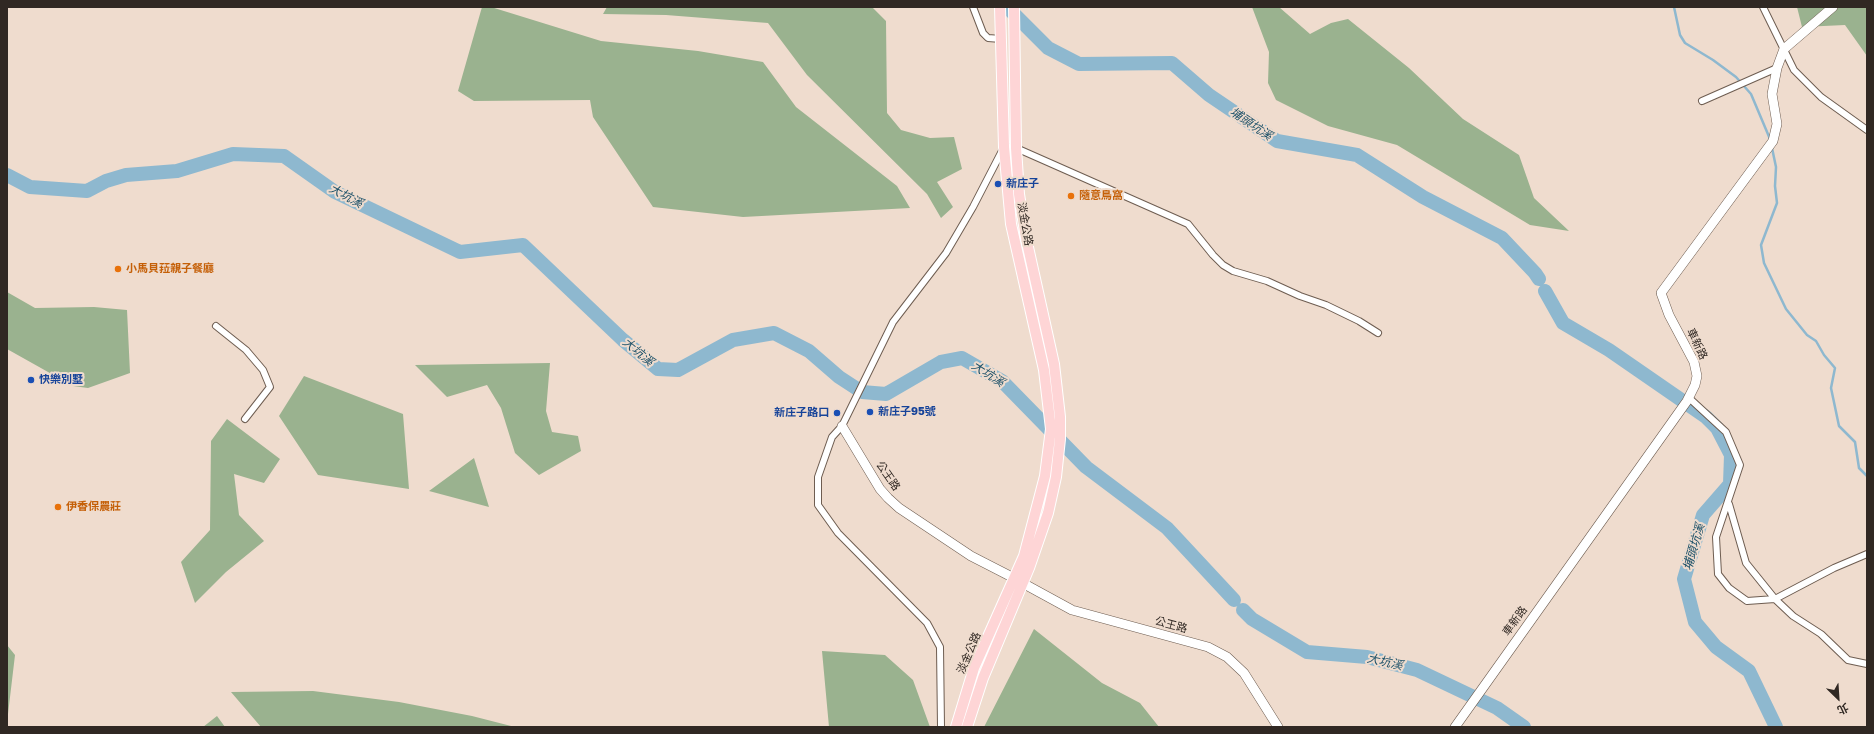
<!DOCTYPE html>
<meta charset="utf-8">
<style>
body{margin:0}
#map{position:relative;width:1874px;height:734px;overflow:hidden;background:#efdcce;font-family:"Golos Text","Noto Sans TC",sans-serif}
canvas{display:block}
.frame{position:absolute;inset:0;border:8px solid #302823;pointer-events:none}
.north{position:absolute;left:1818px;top:678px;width:40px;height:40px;-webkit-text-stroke:3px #efdcce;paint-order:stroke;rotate:155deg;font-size:11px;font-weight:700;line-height:16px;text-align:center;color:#302823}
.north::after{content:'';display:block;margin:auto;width:14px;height:18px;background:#302823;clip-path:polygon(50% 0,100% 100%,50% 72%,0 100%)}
</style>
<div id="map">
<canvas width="1874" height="734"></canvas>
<div class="frame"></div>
<div class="north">北</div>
</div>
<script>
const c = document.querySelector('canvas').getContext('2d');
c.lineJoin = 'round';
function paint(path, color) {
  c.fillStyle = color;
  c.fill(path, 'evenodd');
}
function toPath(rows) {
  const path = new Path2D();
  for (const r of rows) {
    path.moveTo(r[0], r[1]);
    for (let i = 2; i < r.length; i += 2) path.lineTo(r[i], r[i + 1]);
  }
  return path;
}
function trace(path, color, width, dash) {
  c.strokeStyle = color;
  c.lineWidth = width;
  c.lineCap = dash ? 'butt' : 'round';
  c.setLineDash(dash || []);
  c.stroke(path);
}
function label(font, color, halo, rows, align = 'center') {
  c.font = font + ' "Golos Text","Noto Sans TC",sans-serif';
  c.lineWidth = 4;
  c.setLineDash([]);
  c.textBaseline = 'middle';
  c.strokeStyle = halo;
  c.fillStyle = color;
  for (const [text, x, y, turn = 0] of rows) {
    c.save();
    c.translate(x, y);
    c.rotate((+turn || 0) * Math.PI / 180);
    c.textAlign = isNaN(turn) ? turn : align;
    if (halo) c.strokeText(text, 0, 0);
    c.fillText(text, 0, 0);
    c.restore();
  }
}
paint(toPath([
 [482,7,491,7,601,41,698,51,763,62,796,107,897,186,910,208,743,217,653,207,593,117,590,100,474,101,458,91],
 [607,7,872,7,886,21,887,113,901,130,930,138,954,137,962,169,937,182,953,207,941,218,927,194,807,75,768,23,666,15,603,14],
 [1252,7,1279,7,1310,34,1331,23,1348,19,1409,68,1463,119,1519,155,1534,198,1569,231,1530,225,1397,145,1328,126,1276,100,1268,83,1269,52],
 [1797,7,1867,7,1867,56,1845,25,1802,27],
 [7,292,35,308,94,307,127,310,130,373,88,388,73,386,7,349],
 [550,363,546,411,552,432,578,436,581,451,539,475,515,453,501,408,487,385,447,397,415,365],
 [304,376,403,414,409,489,318,475,279,416],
 [227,419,280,459,264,483,234,474,239,515,264,541,226,572,195,603,181,562,210,530,211,441],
 [474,458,489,507,429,491],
 [1034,629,1102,683,1140,703,1159,727,984,727],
 [7,645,15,655,8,714,7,714],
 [822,651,885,655,913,680,930,727,829,727],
 [313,691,399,702,472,716,515,727,261,727,231,692],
 [217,716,225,727,203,727]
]), '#9ab28f');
trace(toPath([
 [1674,7,1680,35,1685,43,1713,60,1736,77,1751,94,1770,139],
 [1772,148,1776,167,1775,186,1777,203,1761,245,1764,263,1786,309,1807,335,1816,341,1824,355,1835,368,1831,388,1839,426,1855,442,1859,468,1867,476]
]), '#8eb8cf', 2.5);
trace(toPath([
 [1007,7,1048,48,1079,64,1172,63,1209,95,1277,141,1357,155,1423,197,1502,238,1535,273,1539,279],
 [7,175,30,187,87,191,106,181,126,175,177,171,233,154,284,156,335,192,460,252,523,245,623,340,658,369,678,370,733,340,774,333,809,351,839,377,862,392,886,394,941,362,962,358,1002,381,1086,467,1167,528,1234,600],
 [1545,291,1563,323,1609,350,1706,417,1717,428,1731,455,1730,484,1703,515,1684,579,1695,622,1716,647,1749,671,1776,727],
 [1243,610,1252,619,1307,652,1367,657,1417,670,1497,708,1524,727]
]), '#8eb8cf', 14);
const street = toPath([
 [973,7,983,33,988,38,1001,39],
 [1763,7,1794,70,1821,97,1867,130],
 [1702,101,1777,68],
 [216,326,246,350,263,370,270,387,245,419],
 [1688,397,1726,432,1740,465,1716,537,1718,574,1729,588,1747,601,1775,599,1834,568,1867,554],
 [1729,504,1746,563,1775,599,1793,616,1821,634,1848,660,1867,664],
 [941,727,940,647,927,623,838,533,818,505,818,477,832,437,842,426,893,322,946,253,973,207,1004,147,1016,148,1188,224,1213,255,1223,265,1233,271,1267,281,1300,296,1326,305,1359,321,1378,333]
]);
const secondary = toPath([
 [842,426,880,489,888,498,899,508,971,556,1010,576],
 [1028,586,1072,610,1208,647,1227,657,1244,673,1278,727],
 [1455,727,1687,401,1695,385,1697,376,1694,362,1669,315,1661,293,1773,141,1777,124,1772,94,1777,68,1784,49,1833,7]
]);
const primary = toPath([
 [956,727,974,668,1024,556,1045,476,1051,429,1044,370,1011,224,1004,147,1000,7],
 [967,727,983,678,1029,568,1048,513,1056,477,1060,439,1060,417,1054,364,1026,238,1019,194,1016,148,1014,7]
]);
trace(street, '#6e5d51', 8);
trace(secondary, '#6e5d51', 10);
trace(primary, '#fff', 12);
trace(street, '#fff', 6);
trace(secondary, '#fff', 9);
trace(primary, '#fed5d6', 10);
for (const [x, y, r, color] of [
 [998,184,4,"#1a4fb4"],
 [1071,196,4,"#e8710a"],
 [118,269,4,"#e8710a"],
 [31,380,4,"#1a4fb4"],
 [870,412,4,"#1a4fb4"],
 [837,413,4,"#1a4fb4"],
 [58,507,4,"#e8710a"]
]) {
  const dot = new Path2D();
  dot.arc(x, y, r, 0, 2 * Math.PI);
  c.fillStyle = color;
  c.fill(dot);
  trace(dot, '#efdcce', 1.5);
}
label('bold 11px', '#164399', '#efdcce', [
 ["新庄子",1006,184],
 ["快樂別墅",39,380],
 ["新庄子95號",878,412],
 ["新庄子路口",829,413,"right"]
], 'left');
label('bold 11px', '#c56008', '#efdcce', [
 ["隨意鳥窩",1079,196],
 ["小馬貝菈親子餐廳",126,269],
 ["伊香保農莊",66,507]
], 'left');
label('11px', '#302823', '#efdcce', [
 ["淡金公路",1025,224,80],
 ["車新路",1697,344,65],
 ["公王路",888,476,55],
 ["車新路",1515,621,-54],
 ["公王路",1171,625,15],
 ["淡金公路",969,653,-67]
]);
label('italic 12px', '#1c5169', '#efdcce', [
 ["埔頭坑溪",1251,124,34],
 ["大坑溪",346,196,28],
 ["大坑溪",638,352,40],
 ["大坑溪",988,374,33],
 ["埔頭坑溪",1694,547,-74],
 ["大坑溪",1385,662,13]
]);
</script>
